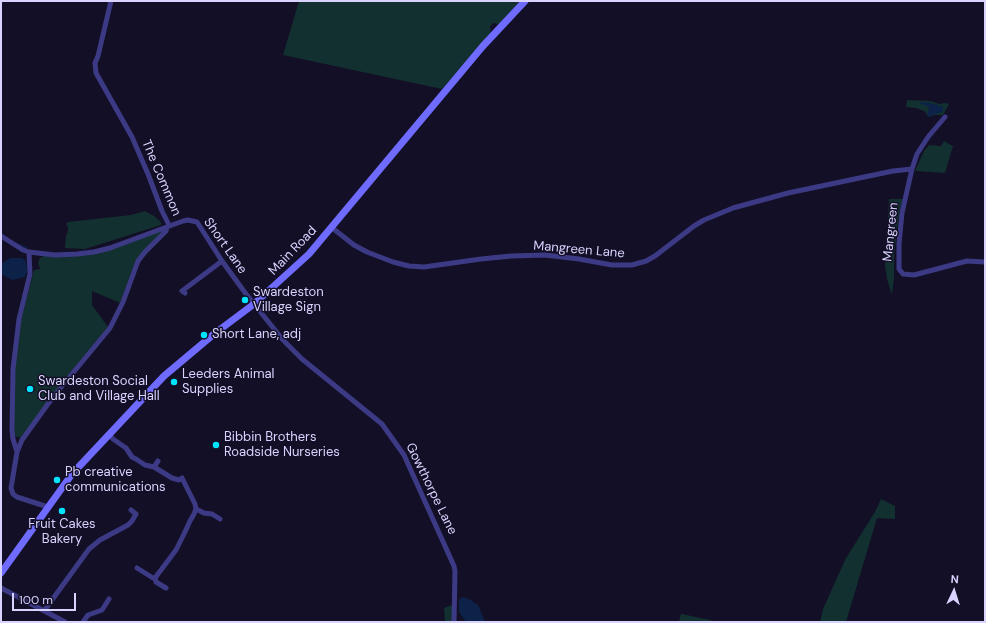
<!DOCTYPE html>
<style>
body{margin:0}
#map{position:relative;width:986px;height:623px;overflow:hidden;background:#130f26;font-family:"DM Sans",sans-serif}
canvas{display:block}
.frame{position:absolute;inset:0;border:2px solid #d9d4ff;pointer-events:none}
.north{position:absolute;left:934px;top:571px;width:40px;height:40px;-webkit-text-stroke:3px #130f26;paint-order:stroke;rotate:4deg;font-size:11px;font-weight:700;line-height:16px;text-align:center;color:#d9d4ff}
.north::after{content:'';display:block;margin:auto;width:14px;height:18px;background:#d9d4ff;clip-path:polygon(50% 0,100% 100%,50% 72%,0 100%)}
.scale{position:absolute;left:12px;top:593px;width:64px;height:18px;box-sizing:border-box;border:2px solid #d9d4ff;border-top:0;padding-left:5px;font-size:12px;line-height:14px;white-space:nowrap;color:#d9d4ff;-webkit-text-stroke:3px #130f26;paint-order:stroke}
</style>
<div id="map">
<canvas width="986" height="623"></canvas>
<div class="frame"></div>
<div class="north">N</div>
<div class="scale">100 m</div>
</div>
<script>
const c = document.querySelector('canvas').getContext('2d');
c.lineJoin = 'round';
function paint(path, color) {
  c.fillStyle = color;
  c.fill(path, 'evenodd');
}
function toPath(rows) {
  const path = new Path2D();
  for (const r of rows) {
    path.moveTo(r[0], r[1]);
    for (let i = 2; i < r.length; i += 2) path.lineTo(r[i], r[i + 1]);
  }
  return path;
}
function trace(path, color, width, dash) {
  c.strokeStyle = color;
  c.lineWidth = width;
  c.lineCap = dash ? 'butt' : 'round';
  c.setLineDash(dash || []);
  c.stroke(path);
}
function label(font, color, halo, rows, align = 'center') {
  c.font = font + ' "DM Sans",sans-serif';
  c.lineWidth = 3;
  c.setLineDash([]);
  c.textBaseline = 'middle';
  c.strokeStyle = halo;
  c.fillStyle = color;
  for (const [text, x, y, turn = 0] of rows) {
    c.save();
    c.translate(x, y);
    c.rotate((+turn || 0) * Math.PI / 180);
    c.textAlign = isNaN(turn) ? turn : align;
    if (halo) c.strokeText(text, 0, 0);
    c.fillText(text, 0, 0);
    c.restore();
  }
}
paint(toPath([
 [299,1,520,1,499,24,493,23,490,27,491,33,442,89,283,55],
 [907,100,931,101,939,104,945,103,949,104,943,115,935,115,929,117,924,111,916,108,906,107],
 [944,141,953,146,945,173,915,171,924,151,929,145,941,146],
 [889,199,903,199,899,213,894,256,894,277,892,295,887,279,885,265],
 [145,211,154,216,161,222,161,225,85,249,65,248,66,236,68,231,68,227,66,224,68,222,131,215],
 [164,230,138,258,134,265,120,303,92,291,92,305,108,327,63,381,22,438,17,437,15,435,13,412,15,360,21,320,34,270,40,269,38,263,40,258,43,256,77,256],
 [881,499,895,506,895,519,877,518,846,622,820,622,823,609,846,558,875,512],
 [452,605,453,622,445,622,444,608],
 [681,614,682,614,719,622,679,622]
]), '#12302f');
paint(toPath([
 [920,102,930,103,943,107,943,109,942,112,932,115,929,117,927,115,929,109,928,106,921,104],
 [10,258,22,258,26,261,27,272,25,277,12,280,1,274,1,264],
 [462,597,469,599,478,605,485,622,466,622,459,612,459,600]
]), '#0c2248');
trace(toPath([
 [1,233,5,236],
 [18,244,27,248]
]), '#0c2248', 1.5);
trace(toPath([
 [111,1,98,56,95,63,96,73,132,137,148,174,162,211,169,225],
 [945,117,928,137,917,154,912,169,902,213,899,244,899,269,903,274,914,275,967,261,985,262],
 [331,227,354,245,367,252,393,262,409,266,424,267,481,259,511,256,545,255,579,259,612,265,632,265,646,261,655,256,694,226,704,220,733,208,788,193,893,171,912,169],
 [1,236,23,250,29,252,55,255,77,254,94,252,110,248,183,221,188,220,197,222,222,261,246,294,283,340,302,359,382,424,404,455,454,566,455,571,454,622],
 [29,252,30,274,19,319,13,369,12,430,13,439,17,452,11,488,13,494,17,497,48,507],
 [185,293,182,291,222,261],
 [109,434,113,439,126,448,132,457,136,459,145,465,154,467,172,478,179,480,182,478,195,504,196,509,194,514,190,521,184,534,176,550,155,578,156,582,166,588],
 [17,452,22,440,53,397,110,328,123,302,138,261,145,252,166,231,167,227],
 [154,467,158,461],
 [196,509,204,513,212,514,220,519],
 [137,568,153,578,155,578],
 [1,588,65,622],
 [44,611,89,549,100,540,128,525,132,521,136,514,131,510],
 [83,622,88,615,102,610,109,599]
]), '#3d3a85', 5);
trace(toPath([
 [1,573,72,474,164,376,214,334,254,304,309,254,483,46,525,1]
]), '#6f6bff', 7);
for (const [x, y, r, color] of [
 [245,300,4,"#00e5ff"],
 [204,335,4,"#00e5ff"],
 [174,382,4,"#00e5ff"],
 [30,389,4,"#00e5ff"],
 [216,445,4,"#00e5ff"],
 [57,480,4,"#00e5ff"],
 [62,511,4,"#00e5ff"]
]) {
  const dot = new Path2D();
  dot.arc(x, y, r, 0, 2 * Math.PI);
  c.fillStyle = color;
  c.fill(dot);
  trace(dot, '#130f26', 1.5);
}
label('13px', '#d9d4ff', '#130f26', [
 ["The Common",161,178,67],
 ["Mangreen",891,232,-84],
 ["Short Lane",225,246,55],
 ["Mangreen Lane",579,250,5],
 ["Main Road",293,251,-46],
 ["Gowthorpe Lane",431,489,64]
]);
label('13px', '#d9d4ff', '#130f26', [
 ["Swardeston",253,293],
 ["Village Sign",253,308],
 ["Short Lane, adj",212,335],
 ["Leeders Animal",182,375],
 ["Supplies",182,390],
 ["Swardeston Social",38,382],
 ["Club and Village Hall",38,397],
 ["Bibbin Brothers",224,438],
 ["Roadside Nurseries",224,453],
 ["Pb creative",65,473],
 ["communications",65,488],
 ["Fruit Cakes",62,525,"center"],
 ["Bakery",62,540,"center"]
], 'left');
</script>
